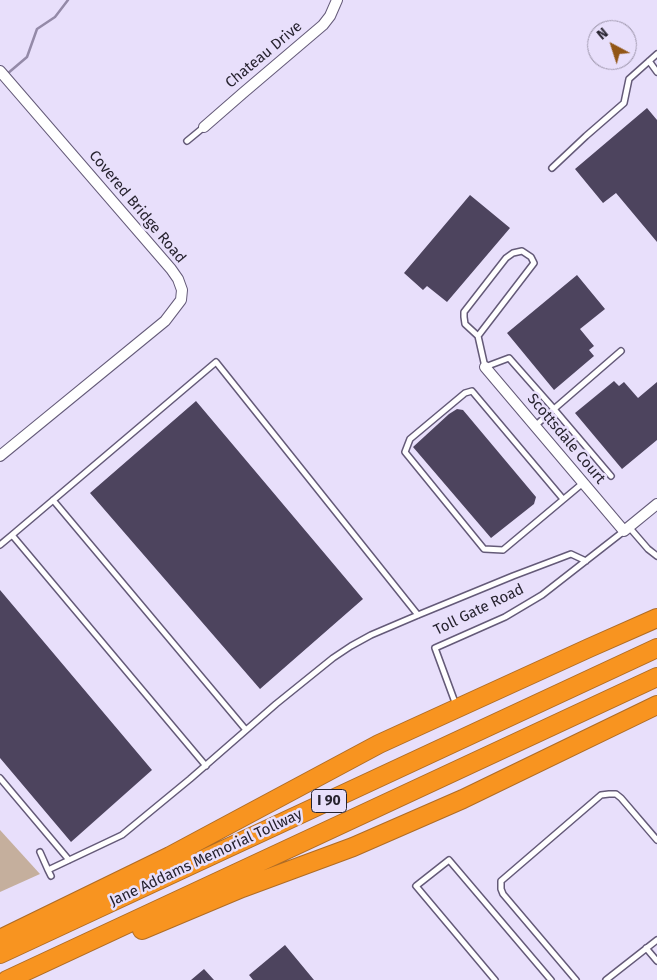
<!DOCTYPE html>
<style>
body{margin:0}
#map{position:relative;width:657px;height:980px;overflow:hidden;background:#e8dffb;font-family:"Fira Sans",sans-serif}
canvas{display:block}
.north{position:absolute;left:587px;top:20px;width:50px;height:50px;box-sizing:border-box;background:#e8dffb;border:1px solid #9b94a9;border-radius:50%;rotate:320deg;font-size:14px;font-weight:700;line-height:20px;text-align:center;color:#27232f}
.north::after{content:'';display:block;margin:auto;width:18px;height:22px;background:#925616;clip-path:polygon(50% 0,100% 100%,50% 72%,0 100%)}
</style>
<div id="map">
<canvas width="657" height="980"></canvas>
<div class="north">N</div>
</div>
<script>
const c = document.querySelector('canvas').getContext('2d');
c.lineJoin = 'round';
function paint(path, color) {
  c.fillStyle = color;
  c.fill(path, 'evenodd');
}
function toPath(rows) {
  const path = new Path2D();
  for (const r of rows) {
    path.moveTo(r[0], r[1]);
    for (let i = 2; i < r.length; i += 2) path.lineTo(r[i], r[i + 1]);
  }
  return path;
}
function trace(path, color, width, dash) {
  c.strokeStyle = color;
  c.lineWidth = width;
  c.lineCap = dash ? 'butt' : 'round';
  c.setLineDash(dash || []);
  c.stroke(path);
}
function label(font, color, halo, rows, align = 'center') {
  c.font = font + ' "Fira Sans",sans-serif';
  c.lineWidth = 5;
  c.setLineDash([]);
  c.textBaseline = 'middle';
  c.strokeStyle = halo;
  c.fillStyle = color;
  for (const [text, x, y, turn = 0] of rows) {
    c.save();
    c.translate(x, y);
    c.rotate((+turn || 0) * Math.PI / 180);
    c.textAlign = isNaN(turn) ? turn : align;
    if (halo) c.strokeText(text, 0, 0);
    c.fillText(text, 0, 0);
    c.restore();
  }
}
paint(toPath([
 [0,830,40,874,0,892]
]), '#c5af9d');
trace(toPath([
 [7,74,27,57,37,29,55,17,68,0]
]), '#948aa8', 2.5);
paint(toPath([
 [647,108,657,120,657,242,616,193,603,203,575,169],
 [470,195,510,228,447,302,427,286,423,290,404,273],
 [577,275,605,309,580,329,594,346,589,350,594,356,554,390,507,333],
 [614,381,619,386,624,382,638,398,657,382,657,440,622,469,575,413],
 [196,401,363,599,260,689,90,493],
 [457,409,463,410,536,497,534,504,491,538,413,447,449,414],
 [0,590,152,770,71,842,0,758],
 [285,945,314,980,253,980,249,975],
 [204,969,214,980,191,980]
]), '#4d445e');
const service = toPath([
 [649,61,657,72],
 [187,141,204,127],
 [552,168,586,136,624,103,629,79,657,54],
 [478,336,534,263,531,257,522,251,513,253,506,258,464,312,464,317,465,324,478,336,485,367,509,358,554,409,621,351],
 [535,426,554,409,611,476],
 [563,499,472,391,465,393,410,439,405,452,484,549,503,550,583,483],
 [53,500,246,730],
 [629,527,648,549,657,556],
 [12,535,216,362,418,615],
 [0,545,12,535,206,766],
 [456,705,435,648,505,617,542,595,624,531],
 [0,778,69,860],
 [40,852,48,870],
 [51,876,48,870,122,835,190,779,276,704,333,658,351,646,371,635,418,615,513,576,571,554,586,561],
 [646,948,657,961],
 [495,980,416,886,449,860,551,980],
 [576,980,503,894,501,889,501,881,601,795,609,794,616,794,621,798,657,840],
 [606,980,657,940]
]);
const minor = toPath([
 [0,71,171,269,178,279,182,290,181,300,165,321,0,456],
 [204,127,243,93,323,25,330,16,337,0],
 [485,367,624,531,657,504]
]);
const motorway = toPath([
 [142,930,242,888,353,847,463,799,657,705],
 [0,939,170,856,379,744,589,648,657,618],
 [0,954,657,648],
 [7,980,657,677]
]);
trace(service, '#645a78', 8);
trace(minor, '#645a78', 12);
trace(motorway, '#af6c25', 20);
trace(service, '#fff', 5);
trace(minor, '#fff', 10);
trace(motorway, '#f89420', 18);
for (const [x, y, w] of [
 [329,801,35]
]) {
  const box = new Path2D();
  box.roundRect(x - w / 2, y - 11.5, w, 23, 4);
  c.fillStyle = '#e8dffb';
  c.fill(box);
  trace(box, '#27232f', 1);
}
label('bold 14px', '#27232f', null, [
 ["I 90",329,801]
]);
label('15px', '#27232f', '#e8dffb', [
 ["Chateau Drive",264,55,-40],
 ["Covered Bridge Road",137,207,50],
 ["Scottsdale Court",566,439,50],
 ["Toll Gate Road",479,610,-26],
 ["Jane Addams Memorial Tollway",206,858,-25]
]);
</script>
